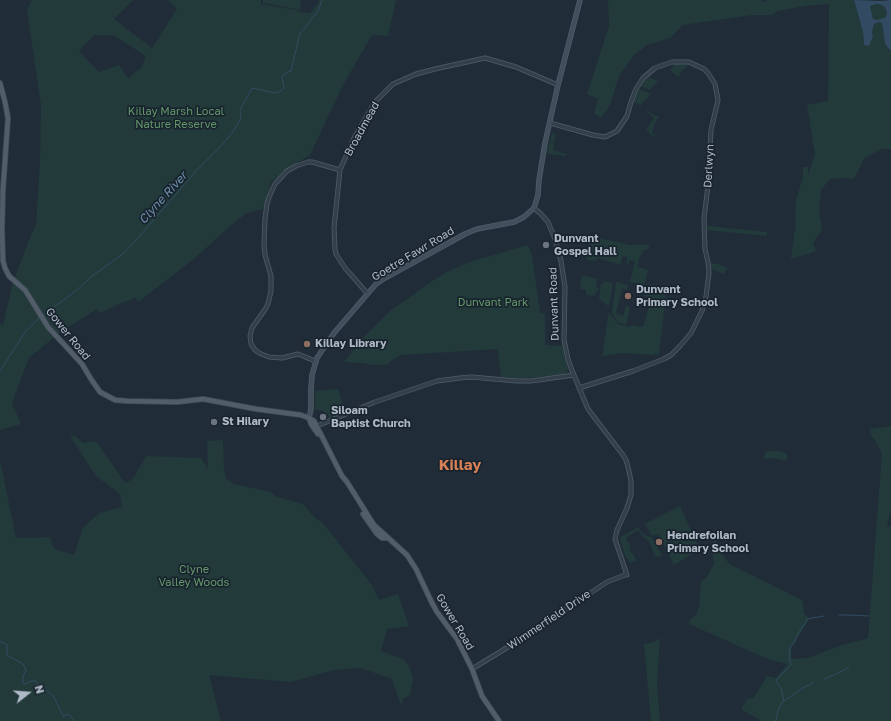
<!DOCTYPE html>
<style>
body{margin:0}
#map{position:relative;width:891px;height:721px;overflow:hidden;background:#202d39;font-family:"Golos Text",sans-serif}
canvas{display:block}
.north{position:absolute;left:8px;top:673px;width:40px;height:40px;-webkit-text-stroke:3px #19242e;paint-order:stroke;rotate:73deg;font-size:11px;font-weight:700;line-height:16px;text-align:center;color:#aebac6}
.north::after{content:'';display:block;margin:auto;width:14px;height:18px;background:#aebac6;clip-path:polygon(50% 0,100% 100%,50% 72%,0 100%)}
</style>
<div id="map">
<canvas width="891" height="721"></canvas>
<div class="north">N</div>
</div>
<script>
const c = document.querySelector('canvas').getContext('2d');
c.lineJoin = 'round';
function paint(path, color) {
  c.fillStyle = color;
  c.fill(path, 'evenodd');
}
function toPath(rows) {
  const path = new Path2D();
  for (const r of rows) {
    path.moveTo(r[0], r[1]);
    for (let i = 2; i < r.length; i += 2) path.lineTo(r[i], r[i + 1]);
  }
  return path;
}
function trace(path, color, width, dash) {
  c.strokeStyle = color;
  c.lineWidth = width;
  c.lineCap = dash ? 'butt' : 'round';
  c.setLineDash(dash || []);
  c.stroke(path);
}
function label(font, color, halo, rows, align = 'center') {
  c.font = font + ' "Golos Text",sans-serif';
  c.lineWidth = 3.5;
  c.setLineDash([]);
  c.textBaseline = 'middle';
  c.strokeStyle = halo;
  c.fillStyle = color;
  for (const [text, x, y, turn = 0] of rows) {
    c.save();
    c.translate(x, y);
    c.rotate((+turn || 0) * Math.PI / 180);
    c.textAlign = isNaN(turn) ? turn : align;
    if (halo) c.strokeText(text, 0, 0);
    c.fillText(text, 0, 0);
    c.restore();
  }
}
paint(toPath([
 [32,0,133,0,114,19,152,48,177,9,168,0,261,0,261,4,296,10,300,12,310,13,318,3,319,0,396,0,388,36,372,35,343,85,310,155,290,167,271,182,263,209,247,213,231,225,194,259,138,302,135,297,129,301,126,301,100,313,97,309,59,333,29,358,12,403,21,424,0,430,0,324,3,325,13,282,31,235,36,225,40,160,41,105,27,10],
 [94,35,113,35,146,56,141,68,128,78,119,65,99,72,79,51],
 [263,0,301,0,300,10,263,3],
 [608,0,761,0,762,2,768,0,854,0,863,32,864,45,873,36,872,32,874,24,879,22,882,23,885,44,889,49,891,50,891,149,881,149,864,159,854,179,841,178,830,179,821,190,819,210,822,229,813,243,816,251,791,259,796,222,795,221,796,200,803,177,803,167,808,167,808,175,815,154,807,105,828,101,829,4,805,6,777,11,772,15,752,15,683,25,670,38,647,45,633,56,619,76,610,105,601,118,594,113,598,99,587,94,609,26],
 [877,4,882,5,885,7,887,15,886,18,877,21,873,19,870,5],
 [676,64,688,65,680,73,681,75,678,77,670,70],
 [648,77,658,81,650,90,640,86],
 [639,89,651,94,641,105,634,102],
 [647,110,653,115,659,116,654,125,652,133,655,135,655,137,650,134,650,133,646,130,654,118,646,111],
 [552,133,556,134,554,141,549,144,555,142,553,150,566,154,566,156,547,154,549,144],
 [708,226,767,232,767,236,707,230],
 [590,236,630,245,650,245,647,250,644,250,639,259,638,267,648,270,644,286,630,282,635,261,630,260,628,265,626,265,628,257,623,256,620,265,598,258,596,261,587,260],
 [528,245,532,255,540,313,545,314,545,345,562,346,568,369,566,374,539,377,519,378,501,377,499,363,498,349,401,355,392,360,388,364,382,365,373,365,362,363,344,362,363,338,390,311,434,280,447,272,470,262],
 [710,263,718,264,727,268,724,274,711,269],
 [582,275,597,279,596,287,599,288,598,291,596,291,595,296,586,295,586,290,580,289],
 [604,281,613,283,609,306,608,306,599,299,601,283,604,283],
 [616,282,628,285,627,290,622,289,616,313,623,316,626,305,630,307,626,325,618,322,613,315,612,311],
 [647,284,667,287,659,354,653,355,623,353,602,356,609,312,618,324,629,327,632,325,643,327,651,299,644,296],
 [338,389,345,412,329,419,328,414,324,414,323,410,315,410,315,391],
 [891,426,891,507,887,527,891,527,891,721,759,721,760,720,741,709,748,698,753,699,767,676,776,678,787,664,785,663,770,660,689,624,690,620,696,615,699,607,701,582,707,577,714,564,712,548,713,541,716,538,720,537,715,544,714,548,718,547,729,564,802,600,803,603,804,613,808,617,809,619,791,648,792,659,808,658,839,646,868,638,882,454,875,440,870,434,870,429],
 [70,436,75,436,83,443,96,441,125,483,133,479,146,456,201,458,208,469,207,441,223,440,224,469,226,479,234,484,271,492,277,497,303,504,316,519,322,522,372,585,379,600,398,594,409,626,387,629,381,651,405,660,410,668,413,678,410,695,403,699,401,705,392,679,361,668,334,670,291,682,209,675,221,721,0,721,0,460,16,538,50,537,54,549,74,555,83,528,99,513,122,507,120,494,96,476],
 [766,451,779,451,787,454,787,460,784,461,779,459,773,458,764,459],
 [680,506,700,549,674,565,658,534,652,536,645,524],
 [638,527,643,534,649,537,651,536,662,556,658,557,655,556,649,541,643,537,638,530,626,538,631,548,629,550,634,555,636,561,630,563,625,555,620,539,620,537],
 [660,638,657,683,660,721,651,721,644,644,654,642]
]), '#223a3a');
paint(toPath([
 [854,0,881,1,891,0,891,50,889,49,885,44,882,23,879,22,874,24,872,32,873,36,869,46,864,45,863,32],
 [877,4,882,5,885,7,887,14,885,18,877,20,873,19,870,6]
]), '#324b62');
trace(toPath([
 [43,315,77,290,92,276,124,253,138,238,196,171,223,144,234,130,241,118,240,111,241,108,252,88,275,93,279,92,284,88,282,76,288,72,291,71,300,33,305,28,310,21,318,11,322,0],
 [0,371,25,332,40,317],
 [839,615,848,615,869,616],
 [0,641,7,645,7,655,23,664,26,670,23,677,23,683,26,684,31,681,36,681,38,686,45,689,54,697,63,716,69,714,74,721],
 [791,665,789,657,790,647,794,643,798,634,806,622,807,619,824,616],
 [824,679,842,671,847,668,849,666],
 [784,701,806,686,808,686,814,682],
 [775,721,776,720,778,710,780,707,781,703,784,701,781,688,776,682,777,679,789,667]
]), '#324b62', 1);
const tertiary = toPath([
 [550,123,593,135,605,137,617,131,627,116,631,102,636,89,643,78,655,68,672,62,689,62,704,69,708,73,715,84,718,100,711,130,708,185,704,219,705,249,708,262,709,273,706,297,702,311,691,333,680,346,671,355,664,359,633,371,579,388],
 [367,293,345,268,336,254,335,249,334,228,340,170,354,138,375,102,393,84,416,74,435,69,485,58,516,67,558,85],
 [315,361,298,354,282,358,269,357,259,353,255,350,251,344,250,336,252,328,266,308,268,304,271,291,271,276,265,255,264,245,265,219,267,204,269,197,275,184,287,171,296,166,308,162,312,162,340,170],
 [317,426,375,402,437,381,460,378,471,377,517,381,531,381,574,375],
 [472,669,513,644,607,582,625,575,627,575,615,539,617,530,627,508,631,495,631,481,628,467,626,460,623,455,588,409,571,368,568,359,564,340,565,287,561,261,555,239,548,222,541,214,534,208]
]);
const secondary = toPath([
 [309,418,311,409,311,389,312,375,317,358,334,333,376,284,385,278,465,234,477,229,514,222,524,217,534,208,538,195,539,180,545,143,558,85,580,0]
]);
const primary = toPath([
 [0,83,5,102,8,118,3,189,2,230,3,261,5,268,9,276,25,290,48,327,82,364,91,379,100,392,115,400,127,401,177,402,203,399,256,409,301,415,309,418,314,421,342,476,347,482,374,525,407,555,416,569,432,603,437,612,457,639,472,669,482,696,499,721],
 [309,418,311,424,318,434],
 [363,514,377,534,382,538,387,538]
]);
trace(tertiary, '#515d67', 5);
trace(secondary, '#515d67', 5.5);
trace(primary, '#3d4853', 6);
trace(tertiary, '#333f4a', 3.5);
trace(secondary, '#414f5d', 4);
trace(primary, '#515e6a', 4.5);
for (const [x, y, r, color] of [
 [546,245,4,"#6b7280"],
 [628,296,4,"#8d6e63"],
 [307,344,4,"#8d6e63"],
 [323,417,4,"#6b7280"],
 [214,422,4,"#6b7280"],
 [659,542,4,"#8d6e63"]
]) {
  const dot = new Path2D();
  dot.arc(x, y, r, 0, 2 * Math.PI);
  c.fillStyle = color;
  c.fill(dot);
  trace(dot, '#19242e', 1.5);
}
label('11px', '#64986a', '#19242e', [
 ["Killay Marsh Local",176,112],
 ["Nature Reserve",176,125],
 ["Dunvant Park",493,303],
 ["Clyne",194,570],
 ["Valley Woods",194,583]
]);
label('11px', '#aebac6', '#19242e', [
 ["Broadmead",362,129,-61],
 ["Derlwyn",709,166,-87],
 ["Goetre Fawr Road",413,254,-31],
 ["Dunvant Road",554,304,-92],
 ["Gower Road",68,334,51],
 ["Wimmerfield Drive",549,620,-34],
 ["Gower Road",455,622,59]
]);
label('bold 11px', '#aebac6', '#19242e', [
 ["Dunvant",554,239],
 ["Gospel Hall",554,252],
 ["Dunvant",636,290],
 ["Primary School",636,303],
 ["Killay Library",315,344],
 ["Siloam",331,411],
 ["Baptist Church",331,424],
 ["St Hilary",222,422],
 ["Hendrefoilan",667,536],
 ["Primary School",667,549]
], 'left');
label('italic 12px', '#6d8eab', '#19242e', [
 ["Clyne River",163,198,-48]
]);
label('bold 15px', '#d88157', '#19242e', [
 ["Killay",460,465]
]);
</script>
